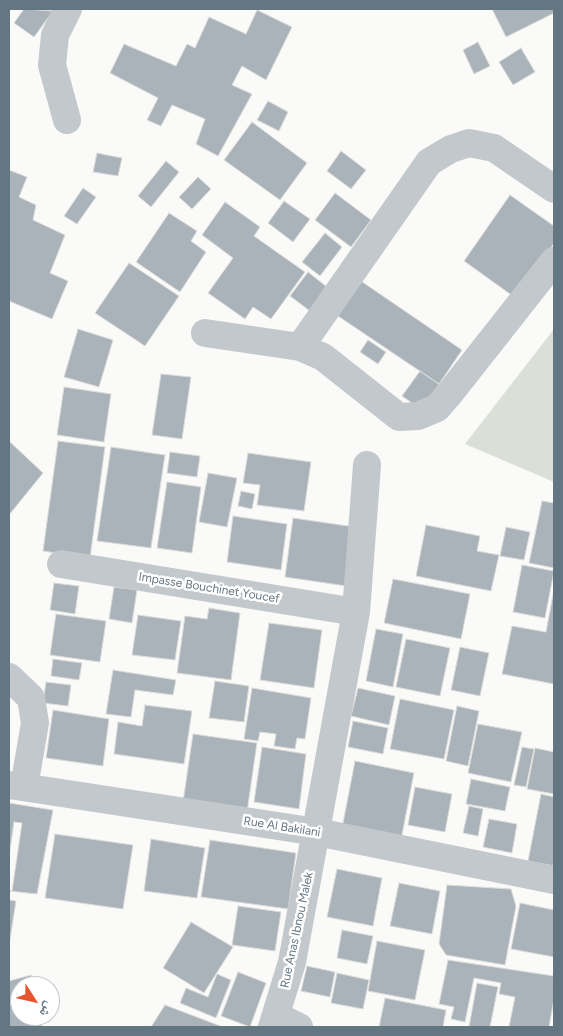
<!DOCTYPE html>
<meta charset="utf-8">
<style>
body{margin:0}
#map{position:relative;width:563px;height:1036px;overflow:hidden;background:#fafaf8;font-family:Figtree,"Noto Naskh Arabic",sans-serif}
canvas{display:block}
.frame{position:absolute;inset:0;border:10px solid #657683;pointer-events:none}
.north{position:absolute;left:10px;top:976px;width:50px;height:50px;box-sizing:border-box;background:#fff;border:1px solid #c1c8cd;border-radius:50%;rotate:125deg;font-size:14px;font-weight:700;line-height:20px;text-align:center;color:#657683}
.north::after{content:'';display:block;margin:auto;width:18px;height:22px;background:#e4572e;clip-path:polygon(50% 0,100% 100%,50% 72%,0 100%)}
</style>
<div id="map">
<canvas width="563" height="1036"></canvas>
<div class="frame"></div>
<div class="north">ش</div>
</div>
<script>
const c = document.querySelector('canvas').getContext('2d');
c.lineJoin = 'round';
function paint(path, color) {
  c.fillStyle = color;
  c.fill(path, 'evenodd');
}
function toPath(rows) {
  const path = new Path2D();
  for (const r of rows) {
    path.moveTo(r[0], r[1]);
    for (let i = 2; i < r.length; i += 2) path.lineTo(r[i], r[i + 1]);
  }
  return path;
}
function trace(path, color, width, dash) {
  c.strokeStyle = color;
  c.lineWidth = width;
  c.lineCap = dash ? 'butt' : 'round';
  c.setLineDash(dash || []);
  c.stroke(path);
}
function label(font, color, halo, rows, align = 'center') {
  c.font = font + ' Figtree,sans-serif';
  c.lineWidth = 5;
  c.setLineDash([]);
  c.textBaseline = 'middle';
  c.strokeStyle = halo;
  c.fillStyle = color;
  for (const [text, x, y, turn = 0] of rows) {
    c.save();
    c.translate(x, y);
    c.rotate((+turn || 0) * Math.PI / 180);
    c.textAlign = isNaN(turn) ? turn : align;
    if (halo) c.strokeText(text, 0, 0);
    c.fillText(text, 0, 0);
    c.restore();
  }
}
paint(toPath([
 [554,329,554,482,465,444]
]), '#dadfd7');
const building = toPath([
 [24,9,53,11,34,37,14,23,24,9],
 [492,9,554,9,554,13,506,37,492,9],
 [257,10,292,27,266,80,242,66,232,85,252,94,218,156,196,144,205,119,172,105,161,126,147,120,158,98,110,73,124,44,176,66,187,44,195,48,209,17,246,34,257,10],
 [478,42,490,66,474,74,463,50,478,42],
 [521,48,535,72,513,85,499,62,521,48],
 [268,101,288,112,279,131,257,120,268,101],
 [252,122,307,163,280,200,224,160,252,122],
 [341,151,366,170,351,189,327,171,341,151],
 [97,153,122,158,118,176,93,172,97,153],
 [166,161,179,172,151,207,138,196,166,161],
 [9,170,27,177,19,197,36,205,33,220,65,235,50,273,68,281,52,319,9,301,9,170],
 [198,177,211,189,192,209,179,197,198,177],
 [83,188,96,197,77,224,64,216,83,188],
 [335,193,371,220,351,247,315,220,335,193],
 [510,195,554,226,554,243,517,299,464,261,510,195],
 [284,201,310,219,293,242,268,223,284,201],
 [225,202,260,227,254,236,305,272,271,319,253,307,245,319,208,293,233,258,202,235,225,202],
 [169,213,197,231,191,241,206,252,180,292,136,262,169,213],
 [325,233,342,247,320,276,302,262,325,233],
 [129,263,179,296,145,346,95,313,129,263],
 [308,272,332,291,314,314,290,296,308,272],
 [355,277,462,350,439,384,332,312,355,277],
 [78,329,113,340,99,387,64,377,78,329],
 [368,340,386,352,378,364,360,352,368,340],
 [420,371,439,384,422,410,402,396,420,371],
 [161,374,191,377,182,439,152,435,161,374],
 [64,387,111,394,104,442,57,435,64,387],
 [9,441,43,473,9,515,9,441],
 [58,441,105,447,90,558,43,551,58,441],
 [111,447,165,455,151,548,97,541,111,447],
 [170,452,200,456,197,477,167,473,170,452],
 [248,453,311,462,304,511,257,505,260,485,243,483,248,453],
 [208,473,237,478,227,527,199,522,208,473],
 [167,482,201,487,192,553,157,548,167,482],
 [241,491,255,494,252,509,238,506,241,491],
 [542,501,554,503,554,568,529,563,542,501],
 [233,516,287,524,281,570,227,562,233,516],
 [293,518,355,527,346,586,285,577,293,518],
 [426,525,480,536,477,551,499,555,491,591,416,576,426,525],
 [506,527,530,532,524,560,500,556,506,527],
 [522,565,554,571,545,618,513,612,522,565],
 [393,579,470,594,461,639,384,623,393,579],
 [54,583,79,586,75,614,50,610,54,583],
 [114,587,137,590,132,623,109,619,114,587],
 [554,589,554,684,502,674,512,626,546,632,554,589],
 [209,608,240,613,231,680,177,673,185,616,207,619,209,608],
 [56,614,106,621,100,662,50,655,56,614],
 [138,615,181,621,175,660,132,655,138,615],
 [269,623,322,630,314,688,260,680,269,623],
 [376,629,403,634,393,687,366,681,376,629],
 [406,639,450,648,440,696,396,687,406,639],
 [460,647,489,653,480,696,451,690,460,647],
 [53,659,82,663,79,680,51,676,53,659],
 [113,670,176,680,173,695,135,690,131,717,106,714,113,670],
 [215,681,249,686,244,722,209,718,215,681],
 [46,682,71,685,68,706,43,703,46,682],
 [252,688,311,698,305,739,297,738,295,749,274,746,276,734,260,732,258,741,244,739,252,688],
 [358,688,395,696,389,725,351,716,358,688],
 [400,699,454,710,444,759,390,749,400,699],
 [145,705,192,711,184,764,114,754,118,722,142,726,145,705],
 [457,706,479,711,468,766,446,761,457,706],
 [53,710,109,719,103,766,46,758,53,710],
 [353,721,388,728,383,754,348,747,353,721],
 [478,724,522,732,511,782,468,773,478,724],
 [193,734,257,743,247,812,183,802,193,734],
 [262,747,306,754,299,809,254,802,262,747],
 [522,747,534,749,526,787,514,785,522,747],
 [535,748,554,752,554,794,527,789,535,748],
 [355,761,414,773,401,840,342,828,355,761],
 [471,779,510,787,505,811,466,804,471,779],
 [415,787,452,794,445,832,408,825,415,787],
 [541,794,554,797,554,866,528,861,541,794],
 [9,803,53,810,37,894,9,891,9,803],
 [469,806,483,809,478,836,463,833,469,806],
 [489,819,517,824,512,853,483,847,489,819],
 [14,822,22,823,12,891,9,890,9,857,14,822],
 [55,834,133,845,123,909,45,898,55,834],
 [151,839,205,848,197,898,144,891,151,839],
 [210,840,296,853,288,909,201,897,210,840],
 [337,869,382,878,373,926,327,917,337,869],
 [399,883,440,891,432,934,390,926,399,883],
 [447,885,511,889,516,906,505,965,446,955,439,944,447,885],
 [9,900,16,901,9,946,9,900],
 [520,903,554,910,554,957,511,949,520,903],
 [238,906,281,912,275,951,232,945,238,906],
 [191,922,233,947,204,993,163,968,191,922],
 [342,930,373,936,367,964,337,958,342,930],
 [377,941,425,950,415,1000,368,991,377,941],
 [448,960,554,976,554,999,549,1027,509,1027,515,997,499,994,501,983,474,978,465,1022,451,1019,454,1007,439,1004,448,960],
 [307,966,335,972,330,997,301,991,307,966],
 [238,972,266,983,250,1027,221,1016,238,972],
 [337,973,369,980,363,1009,331,1003,337,973],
 [217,974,231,980,216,1018,180,1003,186,988,208,997,217,974],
 [31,975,33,986,20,986,20,1016,39,1016,42,1027,9,1027,9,981,31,975],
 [477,983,498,987,490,1027,469,1027,477,983],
 [385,998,446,1010,443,1027,379,1027,385,998],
 [165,1005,223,1027,151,1027,165,1005]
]);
paint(building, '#aab3b9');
trace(building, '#dcdcda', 1);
trace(toPath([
 [67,120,52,65,55,35,68,9],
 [205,333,300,347,323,357,399,417,418,416,437,408,450,393,554,261],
 [300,347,429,162,451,149,469,143,494,148,554,189],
 [61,564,356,612],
 [9,677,31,698,35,723,24,787],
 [9,785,317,832,554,880],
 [277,1016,299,1027],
 [272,1027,292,962,356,612,367,465]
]), '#c3c8cc', 28);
label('12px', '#657683', '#fff', [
 ["Impasse Bouchinet Youcef",209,588,9],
 ["Rue Al Bakilani",282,827,9],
 ["Rue Anas Ibnou Malek",297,930,-78]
]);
</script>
